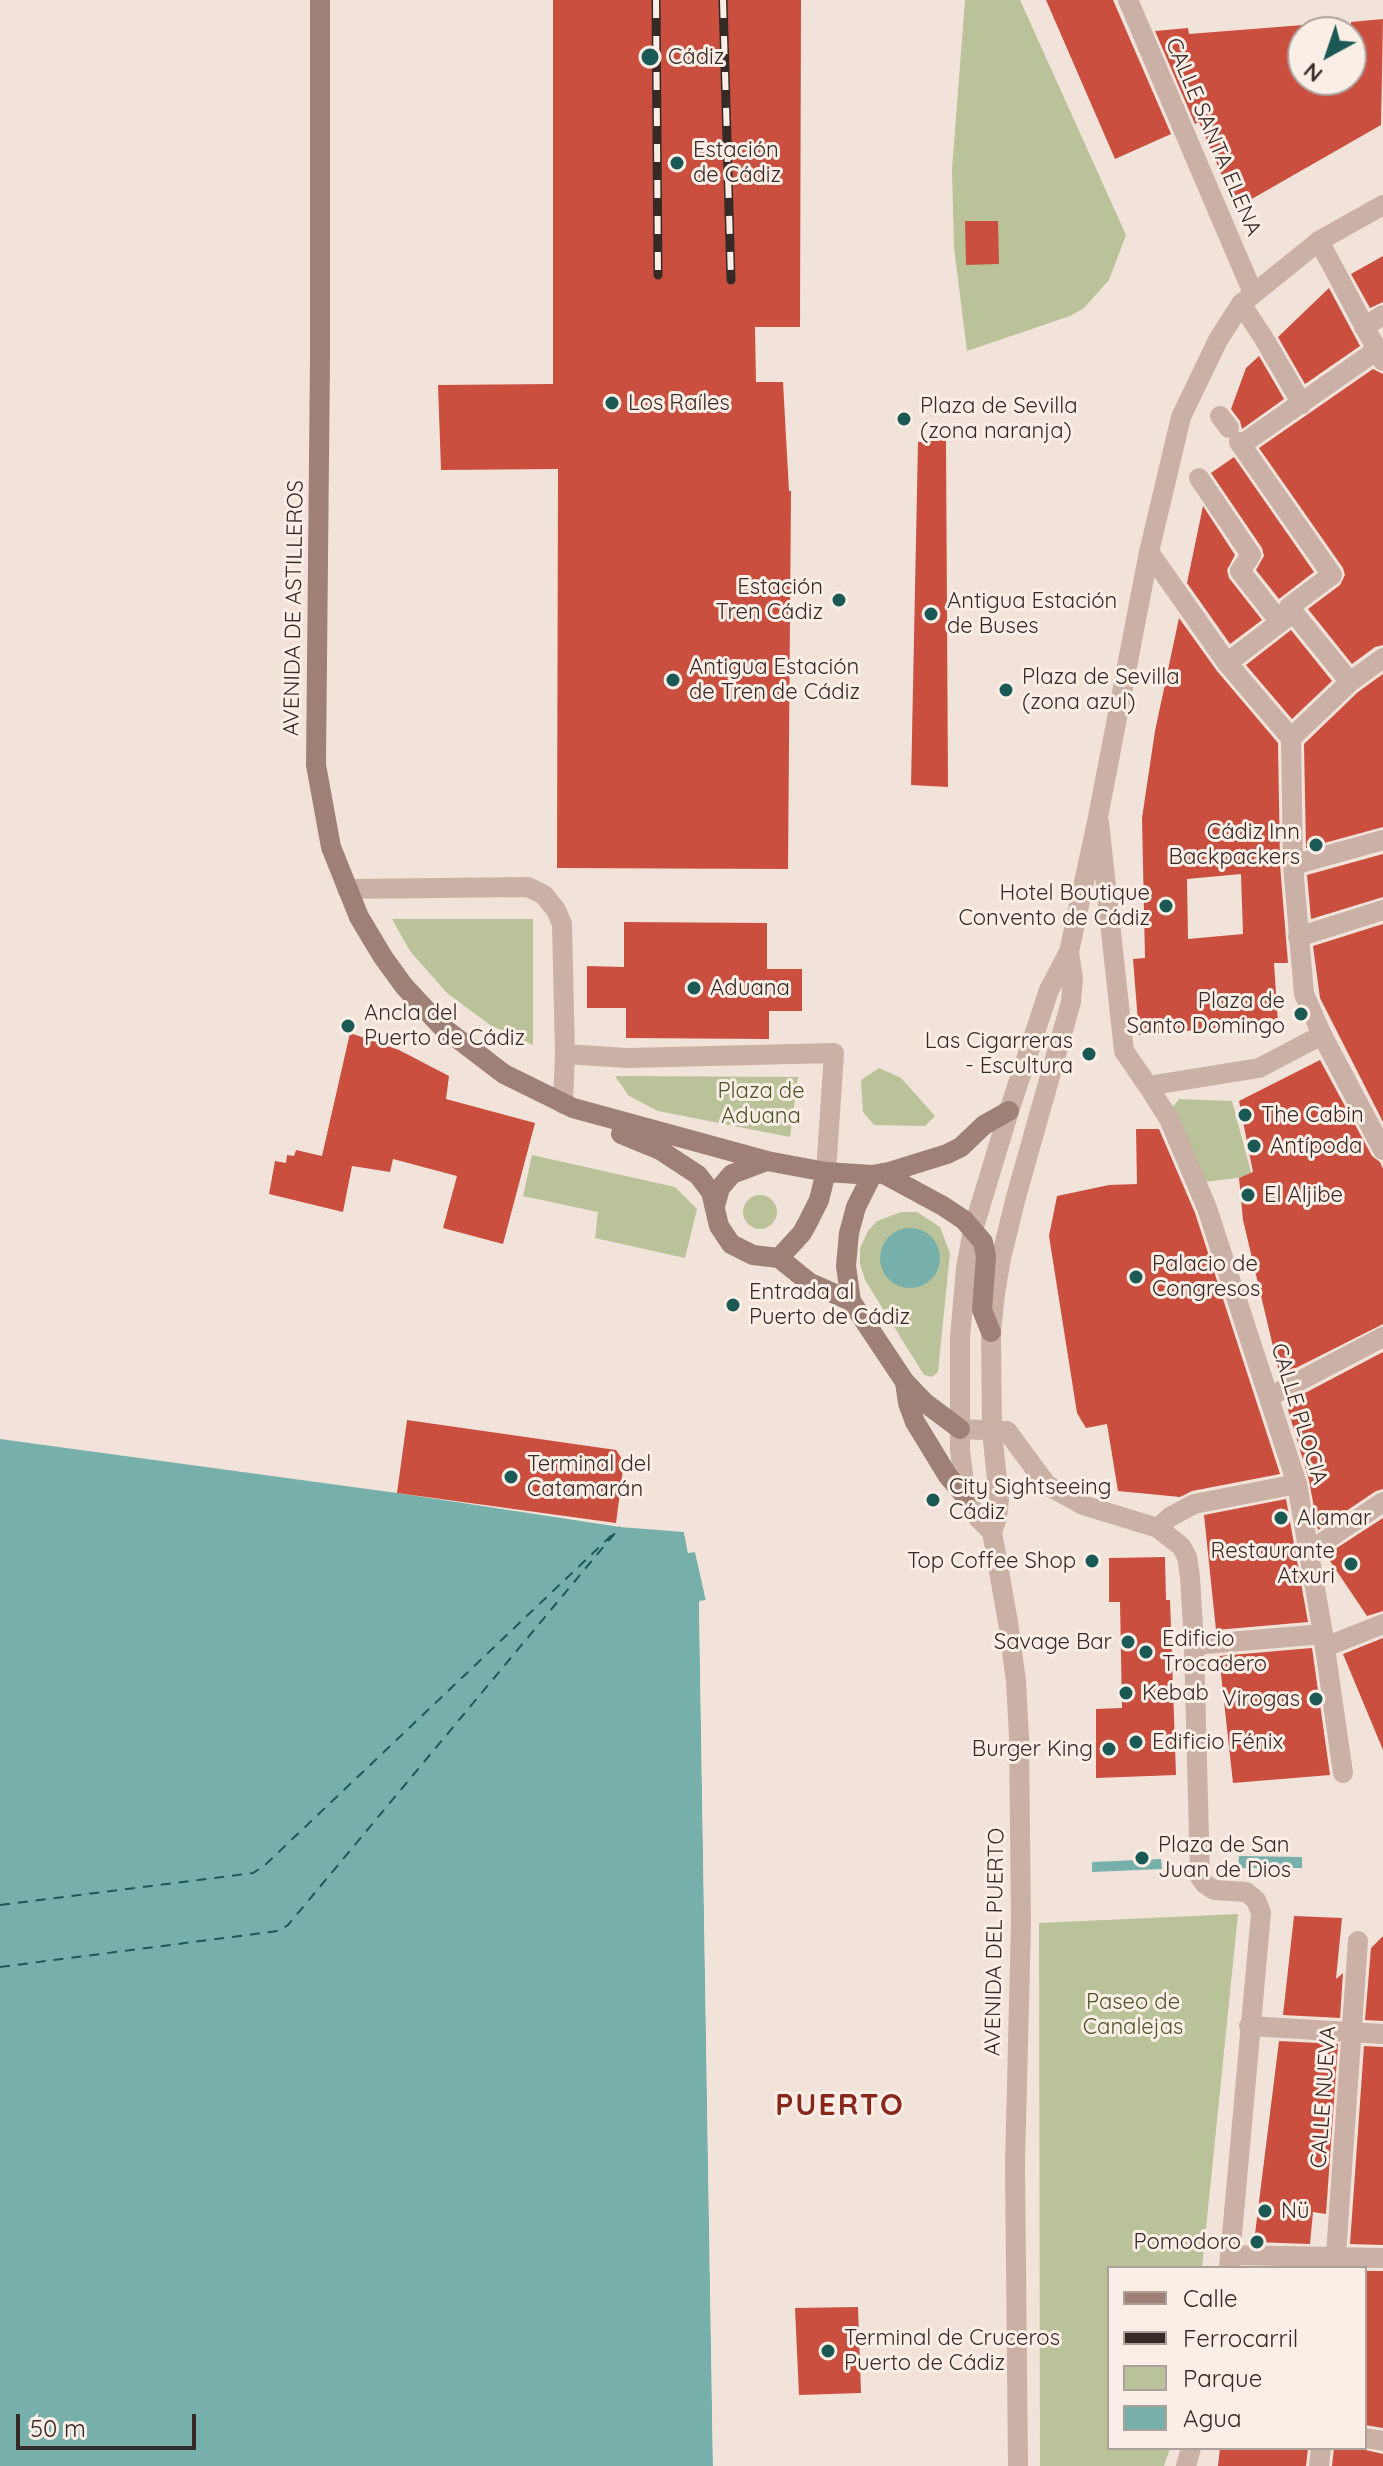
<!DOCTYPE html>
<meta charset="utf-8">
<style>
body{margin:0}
#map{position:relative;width:1383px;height:2466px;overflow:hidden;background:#f2e3da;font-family:Quicksand,sans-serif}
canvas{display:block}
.legend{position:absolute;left:1107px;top:2266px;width:260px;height:184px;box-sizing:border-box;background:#faeee6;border:2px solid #aca09a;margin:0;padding:10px 14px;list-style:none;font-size:24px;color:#362a27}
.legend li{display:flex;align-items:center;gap:16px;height:40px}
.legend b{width:40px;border:2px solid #aca09a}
.north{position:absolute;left:1287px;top:16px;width:80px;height:80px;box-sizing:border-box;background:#faeee6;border:2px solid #aca09a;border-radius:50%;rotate:220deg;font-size:22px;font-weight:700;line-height:32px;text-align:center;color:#362a27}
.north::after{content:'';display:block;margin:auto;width:28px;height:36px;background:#1b5955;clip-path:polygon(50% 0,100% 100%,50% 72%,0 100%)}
.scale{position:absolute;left:16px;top:2414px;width:180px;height:36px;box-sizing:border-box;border:4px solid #362a27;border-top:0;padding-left:10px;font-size:24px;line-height:28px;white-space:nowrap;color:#362a27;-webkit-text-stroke:6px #faeee6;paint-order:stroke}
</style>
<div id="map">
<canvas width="1383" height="2466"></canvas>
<ul class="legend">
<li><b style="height:10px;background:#9f8076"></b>Calle</li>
<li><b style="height:10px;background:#362a27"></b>Ferrocarril</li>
<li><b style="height:22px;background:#bac299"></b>Parque</li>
<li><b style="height:22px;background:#77b0ab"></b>Agua</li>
</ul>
<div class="north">N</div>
<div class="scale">50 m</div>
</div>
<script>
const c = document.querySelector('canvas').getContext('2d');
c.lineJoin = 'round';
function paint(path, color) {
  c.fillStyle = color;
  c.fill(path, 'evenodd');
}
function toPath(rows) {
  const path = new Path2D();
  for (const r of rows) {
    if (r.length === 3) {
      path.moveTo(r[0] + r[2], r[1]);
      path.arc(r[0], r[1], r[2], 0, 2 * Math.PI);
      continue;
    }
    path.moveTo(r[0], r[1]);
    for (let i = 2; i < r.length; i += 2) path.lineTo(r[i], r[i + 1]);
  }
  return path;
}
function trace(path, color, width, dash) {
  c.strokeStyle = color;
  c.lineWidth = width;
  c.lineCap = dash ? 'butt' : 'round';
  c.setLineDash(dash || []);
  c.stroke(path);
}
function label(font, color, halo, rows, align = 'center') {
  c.font = font + ' Quicksand,sans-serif';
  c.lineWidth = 6;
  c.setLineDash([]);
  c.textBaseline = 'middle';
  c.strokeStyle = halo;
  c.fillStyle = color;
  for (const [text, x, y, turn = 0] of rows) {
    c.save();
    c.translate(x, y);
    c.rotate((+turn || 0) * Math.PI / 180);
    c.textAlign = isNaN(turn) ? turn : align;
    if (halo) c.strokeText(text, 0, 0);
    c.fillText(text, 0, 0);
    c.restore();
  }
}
paint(toPath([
 [965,0,1020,0,1126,235,1109,280,1084,308,1070,316,967,351,954,248,952,169],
 [392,919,533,919,533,1045,490,1025,447,993,410,951],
 [879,1068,901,1078,935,1116,925,1126,874,1125,863,1112,861,1080],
 [615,1076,798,1077,790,1137,658,1111,629,1096],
 [1179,1099,1232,1101,1252,1176,1205,1182,1172,1108],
 [532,1155,675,1187,697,1209,685,1258,595,1238,598,1212,523,1196],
 [760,1212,17],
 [901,1212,917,1212,940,1227,950,1253,938,1372,932,1377,924,1375,865,1280,860,1264,860,1248,868,1231,877,1221],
 [1238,1914,1202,2268,1109,2268,1109,2448,1170,2448,1164,2466,1040,2466,1039,1923]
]), '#bac299');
paint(toPath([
 [910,1258,30],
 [0,1439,397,1493,620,1527,684,1532,688,1553,695,1551,706,1601,699,1602,713,2466,0,2466],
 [1239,1856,1302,1857,1302,1868,1238,1868],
 [1161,1859,1162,1869,1092,1872,1092,1862]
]), '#77b0ab');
paint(toPath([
 [684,1532,688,1533,691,1548,699,1550,710,1601,703,1605,717,2466,713,2466,699,1601,706,1600,695,1552,688,1553]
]), '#f2e3da');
trace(toPath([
 [0,1905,253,1873,264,1866,613,1534],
 [0,1967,278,1931,288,1925,620,1527]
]), '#1b5955', 2, [10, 8]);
paint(toPath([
 [553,0,801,0,800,327,755,327,756,382,783,382,789,491,791,491,788,869,557,868,558,469,441,470,438,385,553,384],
 [1046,0,1113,0,1171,134,1115,159],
 [1383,19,1381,125,1236,208,1199,122,1195,124,1155,31,1188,28,1189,34,1303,25,1303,80,1351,80,1351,22],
 [965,221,998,221,999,264,966,265],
 [1383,256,1383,302,1370,308,1351,274],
 [1329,288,1360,346,1305,384,1278,337],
 [1259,356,1284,399,1242,429,1240,421,1231,409,1246,368],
 [1373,369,1383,374,1383,645,1375,647,1352,664,1308,609,1340,585,1345,575,1343,568,1259,448],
 [946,440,948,787,911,785,918,442],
 [1234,457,1314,572,1279,599,1256,570,1264,556,1262,548,1211,473],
 [1203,506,1235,555,1227,570,1229,578,1262,620,1230,644,1187,583],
 [1179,618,1217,671,1278,743,1280,865,1288,963,1274,963,1278,1023,1139,1035,1133,959,1145,958,1142,818,1155,731],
 [1241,874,1243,934,1188,939,1187,879],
 [1291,630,1332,681,1292,719,1246,665],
 [1383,674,1383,827,1306,848,1304,744,1358,692],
 [1383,854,1383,897,1311,919,1307,875],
 [624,922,767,923,767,969,802,969,802,1011,769,1011,769,1039,626,1038,626,1008,587,1008,587,966,624,967],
 [1383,924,1383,1122,1320,998,1313,946],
 [350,1033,399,1050,449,1076,446,1099,535,1123,503,1244,443,1228,457,1176,393,1159,390,1172,352,1166,343,1212,269,1194,275,1161,286,1163,287,1155,294,1156,296,1150,322,1156],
 [1320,1060,1372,1156,1380,1162,1383,1169,1383,1324,1280,1376,1243,1220,1239,1178,1253,1172,1239,1101],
 [1136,1129,1159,1129,1195,1213,1280,1474,1192,1491,1180,1497,1118,1491,1107,1424,1086,1428,1077,1413,1049,1236,1057,1196,1109,1185,1137,1184],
 [1383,1352,1383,1489,1376,1491,1318,1530,1309,1480,1286,1403],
 [407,1420,616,1450,624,1462,616,1523,397,1493],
 [1286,1499,1308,1622,1216,1630,1204,1515],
 [1383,1518,1383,1611,1367,1616,1326,1555],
 [1165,1557,1166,1600,1170,1600,1176,1775,1096,1778,1096,1709,1122,1708,1120,1602,1109,1602,1109,1558],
 [1383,1638,1383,1750,1343,1654],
 [1312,1648,1330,1775,1233,1783,1219,1656],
 [1294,1916,1342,1918,1336,1979,1343,1973,1340,2018,1283,2015],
 [1383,1936,1383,2021,1365,2020,1371,1948],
 [1279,2041,1338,2044,1326,2214,1313,2212,1310,2244,1254,2242],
 [1364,2046,1383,2047,1383,2245,1350,2244],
 [1365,2271,1383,2271,1383,2428,1365,2425],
 [858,2307,861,2393,799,2395,795,2308],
 [1220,2448,1308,2448,1306,2466,1218,2466],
 [1334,2448,1357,2448,1383,2454,1383,2466,1332,2466]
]), '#ca4f3f');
trace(toPath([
 [1319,241,1383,361],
 [1241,304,1263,337,1302,404],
 [1364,327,1383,315],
 [1220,416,1229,428],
 [1239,442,1332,575,1289,607,1350,682],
 [1241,445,1377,350],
 [1199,478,1251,555,1240,571,1280,622],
 [1227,663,1291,614],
 [1291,738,1350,682,1383,658],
 [1293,865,1383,840],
 [1298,937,1383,910],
 [1322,1035,1383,1150],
 [1148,1086,1169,1119,1207,1208,1297,1484,1323,1634,1343,1773],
 [1269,1397,1383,1337],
 [1158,1528,1170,1517,1194,1504,1297,1484],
 [1308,1552,1383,1502],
 [1194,1645,1323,1634],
 [1325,1647,1383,1624],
 [1249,2026,1383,2034],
 [1335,2268,1358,1941],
 [1319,2466,1321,2448]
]), '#cbb1a5', 20);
trace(toPath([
 [1128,0,1253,293],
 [1099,822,1124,1051,1148,1086,1259,1068,1322,1035,1304,994,1293,865,1291,738,1227,663,1149,552],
 [347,889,528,887,544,895,556,910,562,924,565,1054,563,1104],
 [565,1054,627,1058,834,1053,826,1172],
 [960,1429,1007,1431,1047,1485,1083,1505,1158,1528,1181,1546,1187,1557,1190,1577,1194,1645,1200,1877,1205,1884,1214,1890,1246,1892,1256,1900,1261,1913,1229,2268],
 [1230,2255,1383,2258],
 [1365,2438,1383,2441],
 [1186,2466,1191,2448]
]), '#cbb1a5', 20);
trace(toPath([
 [992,1532,997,1518,999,1500,992,1431,991,1332,995,1294,1001,1258,1016,1197,1071,1002,1073,978,1069,952],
 [1018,2466,1015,2164,1021,1923,1019,1737,1016,1681,1008,1622,992,1532,978,1518,966,1497,960,1450,960,1337,966,1268,973,1230,1009,1111,1049,990,1069,952,1098,817,1149,552,1181,417,1218,340,1241,304,1319,241,1383,205]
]), '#cbb1a5', 20);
trace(toPath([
 [320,0,320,357,316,765,331,847,359,917,383,957,404,986,441,1026,504,1074,573,1108,767,1161,826,1172,872,1175,889,1172,947,1154,961,1147,984,1125,1009,1111],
 [621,1134,660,1150,698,1175,711,1192,719,1226,731,1244,753,1255,779,1258,810,1283,851,1301],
 [882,1173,943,1206,964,1220,983,1242,986,1256,982,1310,991,1332],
 [872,1175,856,1207,849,1233,846,1266,851,1301,905,1382,924,1402,960,1429],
 [715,1206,720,1188,732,1174,767,1161],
 [779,1258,802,1233,808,1222,819,1200,826,1172],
 [905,1382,908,1403,915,1422,948,1476,966,1497]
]), '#9f8076', 20);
const rail = toPath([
 [656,0,658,275],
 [723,0,731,280]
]);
trace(rail, '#362a27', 9);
trace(rail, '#faeee6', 6, [18]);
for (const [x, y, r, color] of [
 [650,57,10,"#1b5955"],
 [677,163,8,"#1b5955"],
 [612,403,8,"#1b5955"],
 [904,419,8,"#1b5955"],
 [839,600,8,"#1b5955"],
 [931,614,8,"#1b5955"],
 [673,680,8,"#1b5955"],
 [1006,690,8,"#1b5955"],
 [1316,845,8,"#1b5955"],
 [1166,906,8,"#1b5955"],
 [694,988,8,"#1b5955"],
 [1301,1014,8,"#1b5955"],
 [348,1026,8,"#1b5955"],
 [1089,1054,8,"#1b5955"],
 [1245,1115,8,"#1b5955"],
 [1254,1146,8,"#1b5955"],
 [1248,1195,8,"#1b5955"],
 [1136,1277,8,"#1b5955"],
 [733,1305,8,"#1b5955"],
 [511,1477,8,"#1b5955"],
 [933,1500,8,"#1b5955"],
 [1281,1518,8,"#1b5955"],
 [1092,1561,8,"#1b5955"],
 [1351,1564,8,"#1b5955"],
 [1128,1642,8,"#1b5955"],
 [1146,1652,8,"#1b5955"],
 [1126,1693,8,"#1b5955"],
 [1316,1699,8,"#1b5955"],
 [1136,1742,8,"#1b5955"],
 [1109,1749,8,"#1b5955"],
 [1142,1858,8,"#1b5955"],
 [1265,2211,8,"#1b5955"],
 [1257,2242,8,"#1b5955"],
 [828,2351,8,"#1b5955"]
]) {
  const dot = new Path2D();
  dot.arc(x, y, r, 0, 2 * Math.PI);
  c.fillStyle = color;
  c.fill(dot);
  trace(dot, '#faeee6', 3);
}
label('22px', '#362a27', '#faeee6', [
 ["Cádiz",668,57],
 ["Estación",693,150],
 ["de Cádiz",693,175],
 ["Los Raíles",628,403],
 ["Plaza de Sevilla",920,406],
 ["(zona naranja)",920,431],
 ["Estación",823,587,"right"],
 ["Tren Cádiz",823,612,"right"],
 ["Antigua Estación",947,601],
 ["de Buses",947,626],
 ["Antigua Estación",689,667],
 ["de Tren de Cádiz",689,692],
 ["Plaza de Sevilla",1022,677],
 ["(zona azul)",1022,702],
 ["Cádiz Inn",1300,832,"right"],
 ["Backpackers",1300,857,"right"],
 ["Hotel Boutique",1150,893,"right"],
 ["Convento de Cádiz",1150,918,"right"],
 ["Aduana",710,988],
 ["Plaza de",1285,1001,"right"],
 ["Santo Domingo",1285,1026,"right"],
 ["Ancla del",364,1013],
 ["Puerto de Cádiz",364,1038],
 ["Las Cigarreras",1073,1041,"right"],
 ["- Escultura",1073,1066,"right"],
 ["The Cabin",1261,1115],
 ["Antípoda",1270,1146],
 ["El Aljibe",1264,1195],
 ["Palacio de",1152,1264],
 ["Congresos",1152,1289],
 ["Entrada al",749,1292],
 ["Puerto de Cádiz",749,1317],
 ["Terminal del",527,1464],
 ["Catamarán",527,1489],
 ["City Sightseeing",949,1487],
 ["Cádiz",949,1512],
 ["Alamar",1297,1518],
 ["Restaurante",1335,1551,"right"],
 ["Atxuri",1335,1576,"right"],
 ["Top Coffee Shop",1076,1561,"right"],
 ["Edificio",1162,1639],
 ["Trocadero",1162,1664],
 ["Savage Bar",1112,1642,"right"],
 ["Kebab",1142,1693],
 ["Virogas",1300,1699,"right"],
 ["Edificio Fénix",1152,1742],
 ["Burger King",1093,1749,"right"],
 ["Plaza de San",1158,1845],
 ["Juan de Dios",1158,1870],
 ["Nü",1281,2211],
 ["Pomodoro",1241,2242,"right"],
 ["Terminal de Cruceros",844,2338],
 ["Puerto de Cádiz",844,2363]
], 'left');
label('22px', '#362a27', '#faeee6', [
 ["CALLE SANTA ELENA",1213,137,67],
 ["AVENIDA DE ASTILLEROS",294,608,-89],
 ["CALLE PLOCIA",1299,1414,73],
 ["AVENIDA DEL PUERTO",995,1942,-89],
 ["CALLE NUEVA",1324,2097,-86]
]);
label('22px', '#4b5529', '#faeee6', [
 ["Plaza de",761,1091],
 ["Aduana",761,1116],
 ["Paseo de",1133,2002],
 ["Canalejas",1133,2027]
]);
c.letterSpacing = '2px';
label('bold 30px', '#88281d', '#faeee6', [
 ["PUERTO",840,2106]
]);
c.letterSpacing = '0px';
</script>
